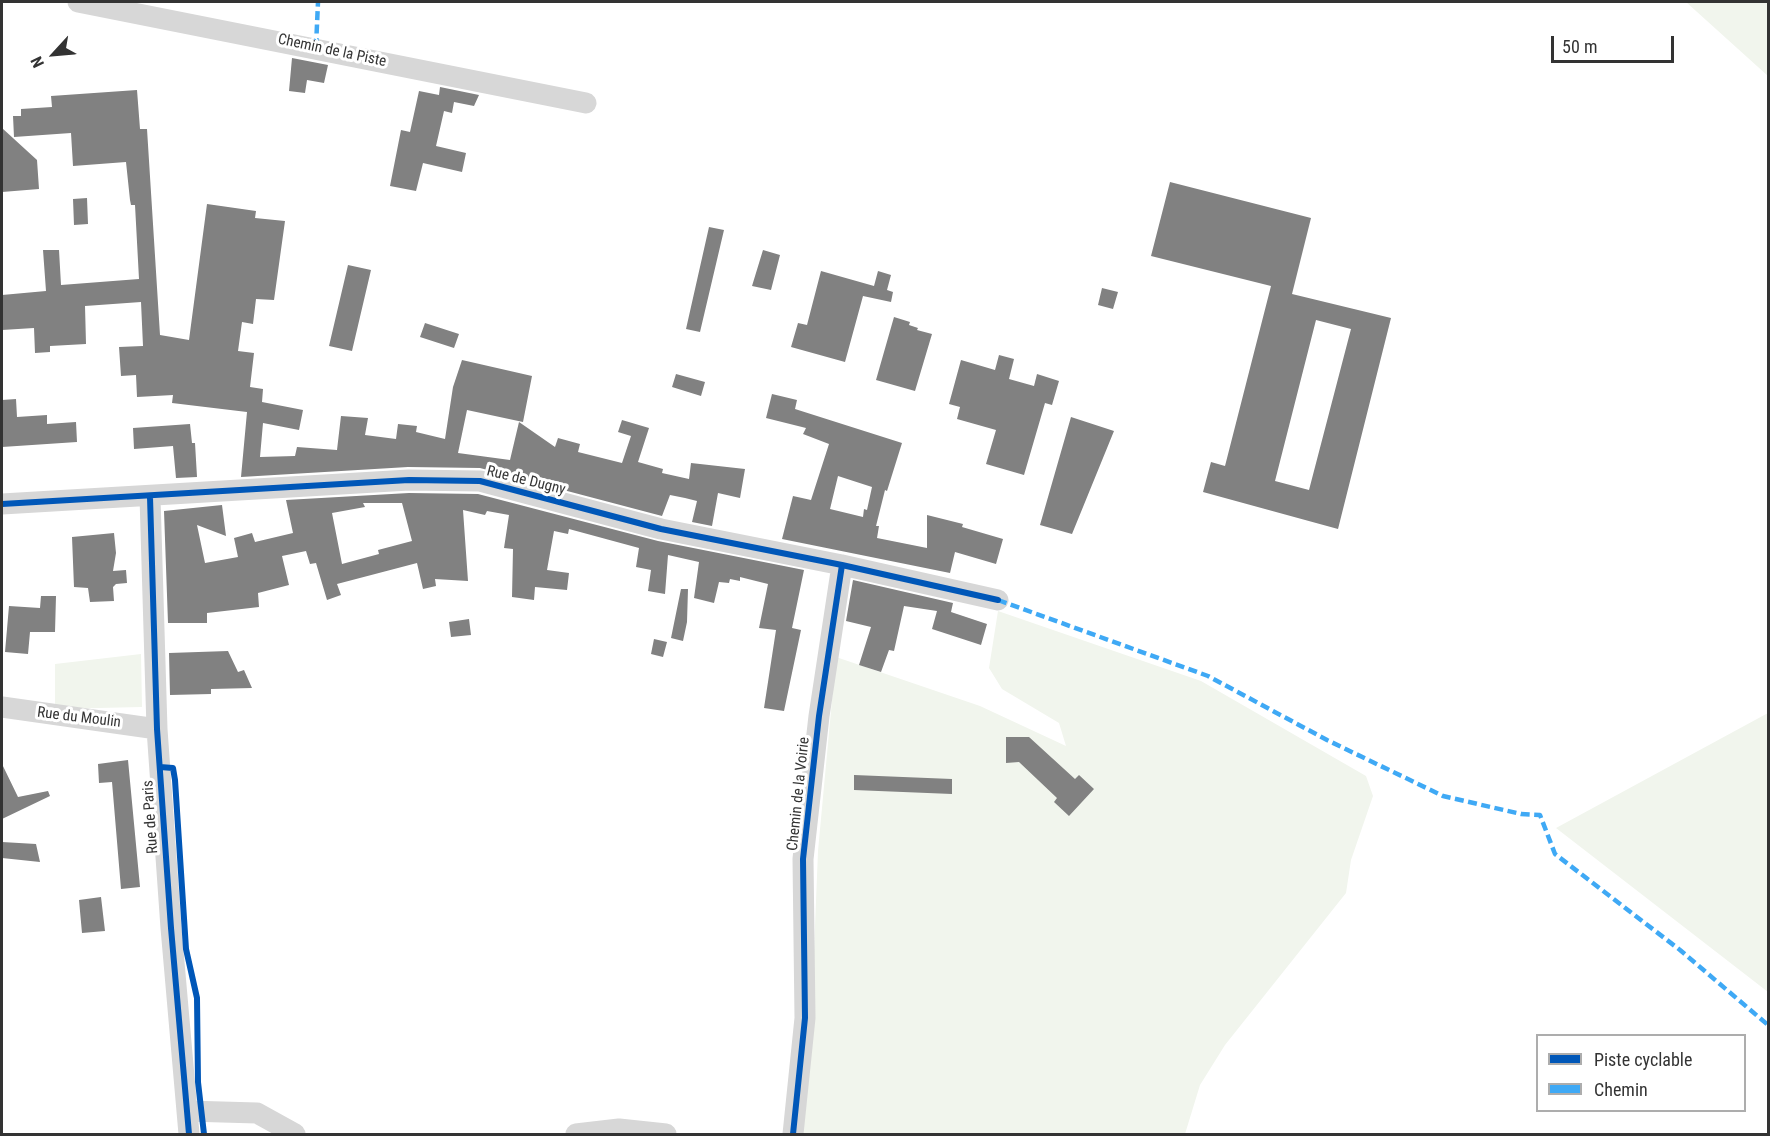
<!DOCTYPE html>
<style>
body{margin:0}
#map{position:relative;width:1770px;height:1136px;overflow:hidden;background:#fff;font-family:"Roboto Condensed",sans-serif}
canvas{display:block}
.frame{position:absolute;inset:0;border:3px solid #333;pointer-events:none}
.legend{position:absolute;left:1536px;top:1034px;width:210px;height:78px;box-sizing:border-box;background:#fff;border:2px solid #adadad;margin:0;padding:8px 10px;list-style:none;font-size:18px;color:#333}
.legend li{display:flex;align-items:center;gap:12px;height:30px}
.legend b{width:30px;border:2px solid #adadad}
.north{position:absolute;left:24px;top:24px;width:60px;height:60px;-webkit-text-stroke:4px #fff;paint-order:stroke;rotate:244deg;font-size:16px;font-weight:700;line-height:24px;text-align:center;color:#333}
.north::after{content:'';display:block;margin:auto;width:21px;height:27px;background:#333;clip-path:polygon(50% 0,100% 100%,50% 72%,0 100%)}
.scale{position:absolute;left:1551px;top:36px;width:123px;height:27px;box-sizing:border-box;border:3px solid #333;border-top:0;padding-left:8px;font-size:18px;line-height:21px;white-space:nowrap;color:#333;-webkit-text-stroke:4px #fff;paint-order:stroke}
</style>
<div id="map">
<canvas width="1770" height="1136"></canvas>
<div class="frame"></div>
<ul class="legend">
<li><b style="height:8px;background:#0057b8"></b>Piste cyclable</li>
<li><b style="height:8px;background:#3fa9f5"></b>Chemin</li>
</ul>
<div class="north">N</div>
<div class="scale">50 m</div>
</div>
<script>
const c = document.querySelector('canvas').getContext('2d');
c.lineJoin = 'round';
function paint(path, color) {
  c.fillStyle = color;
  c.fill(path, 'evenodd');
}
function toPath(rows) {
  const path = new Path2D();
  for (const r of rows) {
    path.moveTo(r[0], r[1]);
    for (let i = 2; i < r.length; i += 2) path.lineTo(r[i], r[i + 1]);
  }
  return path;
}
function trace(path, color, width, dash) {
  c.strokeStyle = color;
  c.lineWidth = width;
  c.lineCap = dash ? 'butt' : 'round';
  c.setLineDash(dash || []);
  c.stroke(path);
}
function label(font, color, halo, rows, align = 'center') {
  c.font = font + ' "Roboto Condensed",sans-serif';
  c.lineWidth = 6;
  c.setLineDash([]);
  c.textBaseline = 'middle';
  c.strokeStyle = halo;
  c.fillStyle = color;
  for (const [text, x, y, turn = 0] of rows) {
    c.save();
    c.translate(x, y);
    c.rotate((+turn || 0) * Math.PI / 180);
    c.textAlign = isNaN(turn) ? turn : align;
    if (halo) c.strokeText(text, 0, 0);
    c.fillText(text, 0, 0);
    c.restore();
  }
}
paint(toPath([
 [1686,2,1768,2,1768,76],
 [998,611,1201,681,1366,776,1373,796,1351,860,1346,893,1225,1045,1200,1085,1185,1134,799,1134,811,1027,818,851,836,657,980,706,1066,746,1059,723,1002,689,989,668],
 [141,654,142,707,55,709,55,664],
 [1768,713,1768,992,1556,828]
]), '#f1f5ed');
paint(toPath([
 [292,58,328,65,324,83,307,80,305,93,289,91],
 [440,87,479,95,474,106,454,102,452,113,444,111,436,146,466,153,462,172,423,163,416,191,390,186,401,130,410,132,419,91,439,95],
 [137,90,140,129,147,129,160,335,189,340,207,204,256,211,255,218,285,221,274,300,256,299,253,324,242,322,238,351,254,353,250,387,263,389,262,402,303,410,299,430,263,423,260,457,295,456,297,447,337,450,341,416,368,418,365,435,396,439,398,424,417,426,416,432,445,439,453,387,462,360,532,376,523,422,467,410,458,453,510,460,519,422,555,447,558,438,580,444,578,452,622,463,631,436,618,432,622,420,649,428,638,462,663,469,662,473,689,479,691,463,745,469,740,498,718,493,712,526,692,522,697,501,685,498,670,495,662,516,480,468,408,467,241,477,247,412,172,403,173,395,137,397,136,375,121,376,119,347,143,346,141,302,85,306,86,344,50,346,50,352,35,353,34,328,2,330,2,295,46,291,43,250,59,250,61,285,139,279,135,205,131,205,130,200,126,162,73,166,71,133,14,137,13,116,21,116,21,109,52,107,51,96],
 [2,128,37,160,39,189,2,192],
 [1170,182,1311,218,1292,294,1391,318,1338,529,1203,492,1211,462,1225,466,1271,286,1151,256],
 [1316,320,1351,329,1309,490,1275,481],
 [87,198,88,224,74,225,73,199],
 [709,227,724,230,700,332,686,329],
 [763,250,780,255,771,290,752,286],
 [348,265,371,270,352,351,329,346],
 [821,271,874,286,878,271,891,275,887,290,893,292,891,302,863,296,845,362,791,347,798,323,807,325],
 [1102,288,1118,292,1113,309,1098,305],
 [894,317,910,322,909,325,918,328,917,330,932,334,915,391,876,380],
 [425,323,459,334,454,348,420,337],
 [999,355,1014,359,1009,379,1034,386,1037,374,1059,381,1052,405,1045,403,1024,475,986,464,996,430,957,419,960,407,949,404,961,360,995,370],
 [676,374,705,382,701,396,672,387],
 [772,394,797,400,795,409,902,443,887,491,885,490,876,526,879,526,877,538,927,548,927,515,963,524,962,527,1003,539,996,564,955,552,950,573,782,539,793,496,811,500,829,444,803,434,806,428,766,418],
 [838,476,872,487,867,510,864,509,863,517,830,509],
 [16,399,17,417,47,415,47,424,76,422,77,442,2,447,2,400],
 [1071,417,1114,431,1072,534,1040,525],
 [190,424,192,443,195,443,197,477,176,478,173,446,134,449,133,428],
 [409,493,478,494,658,541,804,570,792,628,801,630,784,711,764,708,776,630,759,628,768,584,740,577,740,581,730,579,729,583,719,582,714,603,694,598,699,562,668,555,665,594,648,591,651,570,636,567,639,548,569,529,568,534,554,531,547,570,569,573,567,590,535,587,534,600,512,597,513,549,504,548,509,515,487,511,485,515,463,510,468,581,435,579,436,586,423,589,417,563,337,584,341,595,327,600,316,563,310,564,306,551,282,556,289,585,258,593,259,607,207,613,207,623,168,623,164,511,222,505,226,536,197,525,205,563,238,557,234,538,252,533,255,542,293,533,286,500],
 [363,503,402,503,412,541,378,550,379,554,342,564,332,513,365,507],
 [114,533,116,553,113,571,126,570,127,583,116,584,113,587,114,601,90,602,88,588,74,587,72,537],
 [853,580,953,603,951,612,987,624,981,645,932,629,937,611,904,606,894,651,889,650,881,672,859,665,871,627,846,621],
 [681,589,688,589,687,622,683,641,671,638],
 [41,596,56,596,55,632,30,632,28,654,5,652,9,606,40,608],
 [469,619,471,635,451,637,449,622],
 [654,639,667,642,663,657,651,654],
 [228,651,238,672,244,670,252,688,211,689,211,694,170,695,169,653],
 [1006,737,1029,737,1075,779,1079,775,1094,789,1069,816,1054,802,1057,798,1019,762,1006,763],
 [128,760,140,887,121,889,112,782,99,783,98,764],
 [2,764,18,797,48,791,50,796,2,819],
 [854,775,952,779,952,794,854,790],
 [2,842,36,844,40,862,2,858],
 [101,897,105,931,82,933,79,900]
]), '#818181');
trace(toPath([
 [78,2,586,103],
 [150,497,157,729,171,928,189,1134],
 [2,504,409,480,480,481,661,529,842,565,998,600],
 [2,707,157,729],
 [187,1111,257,1113,295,1134],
 [576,1134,619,1129,666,1134],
 [793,1134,805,1018,803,859,819,716,842,565]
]), '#d7d7d7', 21);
trace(toPath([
 [316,47,318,2],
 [998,600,1208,676,1327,740,1443,796,1521,814,1540,815,1555,854,1680,950,1768,1025]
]), '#3fa9f5', 4.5, [9, 4.5]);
trace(toPath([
 [150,497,157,729,171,928,189,1134],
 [2,504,409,480,480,481,661,529,842,565,998,600],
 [160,767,173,768,175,780,186,949,197,998,198,1082,204,1134],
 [793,1134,805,1018,803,859,819,716,842,565]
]), '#0057b8', 6);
label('15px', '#333', '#fff', [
 ["Chemin de la Piste",332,51,12],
 ["Rue de Dugny",526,481,14],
 ["Rue du Moulin",79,718,7],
 ["Chemin de la Voirie",799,794,-84],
 ["Rue de Paris",151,817,-94]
]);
</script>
